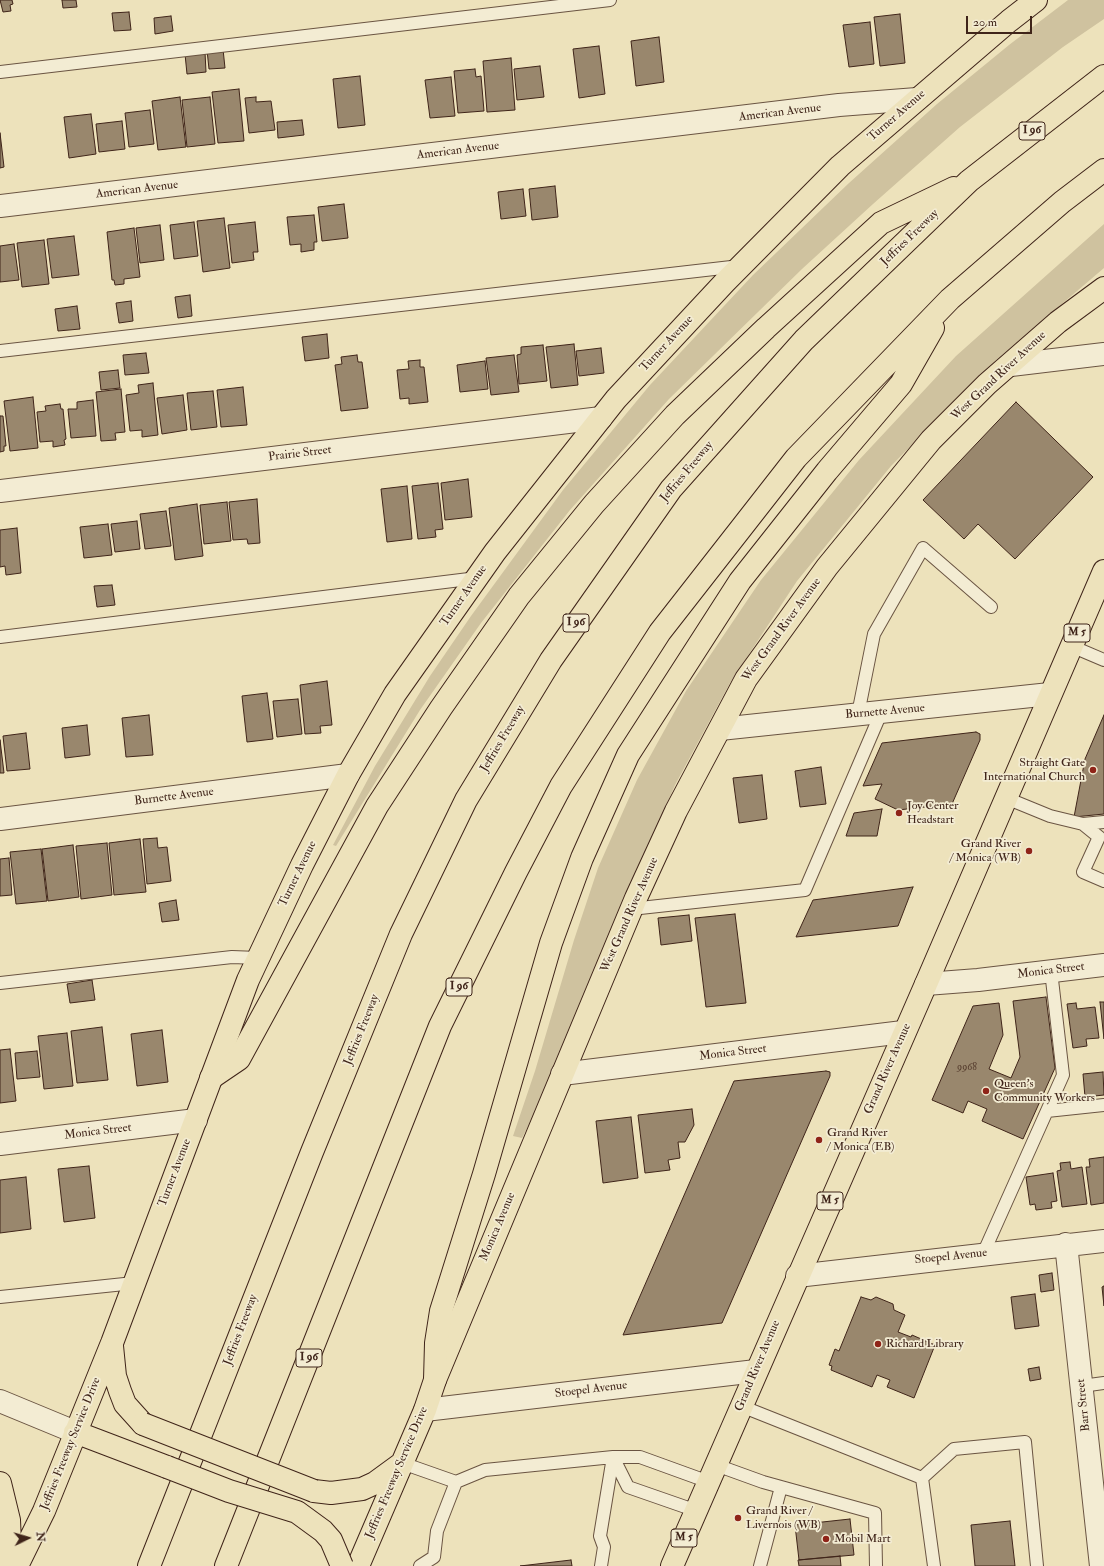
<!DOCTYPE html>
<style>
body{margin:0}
#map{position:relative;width:1104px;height:1566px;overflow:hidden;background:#ede2bb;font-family:"IM FELL Double Pica",serif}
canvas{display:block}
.north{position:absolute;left:8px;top:1518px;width:40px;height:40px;-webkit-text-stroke:3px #f3ecd3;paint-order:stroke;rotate:85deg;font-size:11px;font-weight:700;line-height:16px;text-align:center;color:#3f2419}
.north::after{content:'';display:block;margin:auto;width:14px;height:18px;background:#3f2419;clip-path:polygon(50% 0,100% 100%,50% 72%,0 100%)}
.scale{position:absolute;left:966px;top:16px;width:66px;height:18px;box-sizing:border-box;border:2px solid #3f2419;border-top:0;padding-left:5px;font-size:12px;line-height:14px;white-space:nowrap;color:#3f2419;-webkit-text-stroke:3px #f3ecd3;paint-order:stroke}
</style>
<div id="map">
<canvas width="1104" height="1566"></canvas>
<div class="north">N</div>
<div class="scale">20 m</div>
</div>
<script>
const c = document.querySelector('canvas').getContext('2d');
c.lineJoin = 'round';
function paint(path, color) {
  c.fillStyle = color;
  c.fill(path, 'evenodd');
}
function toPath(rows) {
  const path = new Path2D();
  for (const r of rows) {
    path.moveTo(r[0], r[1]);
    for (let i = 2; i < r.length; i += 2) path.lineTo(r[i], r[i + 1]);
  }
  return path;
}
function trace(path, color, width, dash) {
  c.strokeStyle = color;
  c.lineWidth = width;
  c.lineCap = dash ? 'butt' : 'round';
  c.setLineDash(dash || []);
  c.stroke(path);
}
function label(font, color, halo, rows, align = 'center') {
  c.font = font + ' "IM FELL Double Pica",serif';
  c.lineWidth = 3.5;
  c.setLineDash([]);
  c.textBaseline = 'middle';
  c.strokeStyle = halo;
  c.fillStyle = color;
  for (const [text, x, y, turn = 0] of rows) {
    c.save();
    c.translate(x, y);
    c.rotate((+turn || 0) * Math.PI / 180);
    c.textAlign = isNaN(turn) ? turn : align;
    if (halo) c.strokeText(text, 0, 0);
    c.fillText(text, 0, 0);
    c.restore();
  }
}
paint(toPath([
 [1068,0,1104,0,1104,19,1063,47,960,127,873,204,802,269,669,399,570,510,481,623,420,710,336,846,333,845,375,766,430,676,471,616,563,490,650,385,753,275,849,183,937,104,1009,45],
 [1104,224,1104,268,995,361,891,466,797,581,730,683,675,785,609,937,555,1073,522,1138,513,1136,535,1071,574,940,598,868,637,780,686,691,761,580,859,460,956,356]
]), '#cfc29f');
const building = toPath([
 [0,0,12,0,13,4,10,5,11,11,3,12,0,0],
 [62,0,76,0,77,7,63,8,62,0],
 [129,12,131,30,114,31,112,13,129,12],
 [900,14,905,63,880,66,874,17,900,14],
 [171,16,173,31,155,34,154,18,171,16],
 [870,22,874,64,849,67,843,25,870,22],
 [659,37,664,82,636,86,631,41,659,37],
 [599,46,605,94,579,98,573,49,599,46],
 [223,49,225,68,209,69,207,50,223,49],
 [205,52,206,72,187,74,185,54,205,52],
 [511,58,515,110,487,112,483,61,511,58],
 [540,66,544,97,517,100,514,69,540,66],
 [475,69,476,77,481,76,484,111,458,113,454,71,475,69],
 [360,76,365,125,338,128,333,79,360,76],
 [451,77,455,116,430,118,425,80,451,77],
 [239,89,244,141,218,143,212,92,239,89],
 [180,97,186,147,158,150,152,101,180,97],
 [210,97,215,144,187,147,182,100,210,97],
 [256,97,256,102,271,101,275,130,249,133,245,98,256,97],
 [150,110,154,144,129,147,125,113,150,110],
 [91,114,96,154,69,158,64,117,91,114],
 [302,120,304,135,278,138,277,122,302,120],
 [122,121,125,149,99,152,96,124,122,121],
 [0,133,4,167,0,168,0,133],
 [555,186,558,217,532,220,529,189,555,186],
 [523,189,526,216,501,219,498,192,523,189],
 [344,204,348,238,322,241,318,207,344,204],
 [314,215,317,242,314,242,314,250,301,252,301,244,290,245,287,217,314,215],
 [224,218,230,268,203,272,197,221,224,218],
 [194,222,198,256,174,259,170,225,194,222],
 [255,222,258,252,253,252,254,260,232,263,228,225,255,222],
 [160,225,164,260,140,263,136,228,160,225],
 [134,228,140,277,124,279,124,284,115,285,114,280,112,280,107,232,134,228],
 [74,236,79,275,52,278,47,239,74,236],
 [44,240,49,284,22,287,17,243,44,240],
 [14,244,19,280,0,282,0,246,14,244],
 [190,295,192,316,178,318,175,297,190,295],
 [131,301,133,321,119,323,116,303,131,301],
 [77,306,80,329,58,331,55,309,77,306],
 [327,334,329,358,305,361,302,337,327,334],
 [574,344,578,385,551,388,546,347,574,344],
 [543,345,547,381,519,384,517,355,521,354,521,347,543,345],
 [601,348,604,373,579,376,576,351,601,348],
 [146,353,149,373,125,375,123,355,146,353],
 [357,355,358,362,362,362,368,408,341,411,335,365,342,364,341,357,357,355],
 [514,355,519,392,491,395,486,358,514,355],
 [420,360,420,367,424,367,428,402,409,404,409,398,400,399,397,370,409,369,408,361,420,360],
 [485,361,488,389,460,392,457,365,485,361],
 [118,370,120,388,101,390,99,372,118,370],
 [153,383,158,435,142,437,142,430,130,431,126,395,139,393,138,385,153,383],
 [243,387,247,425,221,427,217,390,243,387],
 [121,389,125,432,115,433,116,440,101,441,96,392,121,389],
 [213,391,217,427,191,430,187,393,213,391],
 [183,395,187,430,162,434,157,398,183,395],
 [33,397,38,448,10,451,4,401,33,397],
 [93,400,96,436,71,438,68,409,77,409,77,402,93,400],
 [1016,402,1093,477,1015,559,978,524,964,539,923,500,1016,402],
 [60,404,61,409,63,409,66,439,64,440,65,445,53,447,53,441,40,442,37,412,46,411,45,406,60,404],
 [0,416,3,416,6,446,4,446,4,451,0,452,0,416],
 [468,479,472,517,445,520,441,483,468,479],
 [438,483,443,529,435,530,436,537,418,539,412,486,438,483],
 [407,486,412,539,387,542,381,489,407,486],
 [257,499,260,543,248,544,247,539,233,540,229,502,257,499],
 [227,502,231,541,204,544,200,505,227,502],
 [197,504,203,556,175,560,169,508,197,504],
 [166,511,171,546,145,549,140,514,166,511],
 [137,521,140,549,115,552,111,524,137,521],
 [108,524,112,555,84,558,80,527,108,524],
 [17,528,21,573,6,575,5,566,0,567,0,530,17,528],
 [112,585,115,605,97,607,94,586,112,585],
 [327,681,332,725,320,726,321,733,305,734,300,685,327,681],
 [267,693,273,739,247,742,242,696,267,693],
 [298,699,302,734,277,737,273,701,298,699],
 [149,715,153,755,126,757,122,718,149,715],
 [1104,715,1104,814,1074,817,1085,759,1104,715],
 [87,725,90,755,65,758,62,728,87,725],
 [976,732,980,734,980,740,952,804,898,810,875,799,882,784,863,786,882,743,976,732],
 [26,733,30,769,7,771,3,736,26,733],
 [0,740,4,773,0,773,0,740],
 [821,767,826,804,800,807,795,771,821,767],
 [762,775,767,819,739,823,733,778,762,775],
 [882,809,877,836,846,836,854,813,882,809],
 [157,838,158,848,167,847,171,881,147,884,143,839,157,838],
 [140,839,146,892,114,895,109,843,140,839],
 [107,843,112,895,81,899,76,846,107,843],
 [73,845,79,897,48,901,42,849,73,845],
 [41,849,47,901,16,904,10,852,41,849],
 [9,858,12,895,0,896,0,859,9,858],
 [913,887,898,926,796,937,813,900,913,887],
 [176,900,179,920,162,922,159,903,176,900],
 [735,914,746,1003,706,1007,695,918,735,914],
 [689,915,692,941,661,945,658,918,689,915],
 [92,980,95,1000,70,1003,67,984,92,980],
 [1046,997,1055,1068,1023,1139,982,1121,987,1109,968,1101,963,1113,932,1100,973,1006,999,1003,1003,1035,989,1069,1011,1078,1020,1057,1013,1001,1046,997],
 [1100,1002,1104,1002,1104,1039,1100,1002],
 [1076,1003,1077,1009,1095,1007,1099,1038,1086,1039,1087,1046,1073,1048,1067,1004,1076,1003],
 [102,1027,108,1080,77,1083,71,1031,102,1027],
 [162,1030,168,1082,137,1086,131,1034,162,1030],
 [67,1033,73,1086,44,1089,38,1036,67,1033],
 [10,1049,16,1101,0,1103,0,1050,10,1049],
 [37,1051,40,1077,17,1079,15,1053,37,1051],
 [826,1071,830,1072,830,1076,722,1323,623,1335,734,1081,826,1071],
 [1103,1072,1104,1095,1085,1097,1083,1074,1103,1072],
 [692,1109,694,1125,685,1142,678,1142,680,1158,668,1160,670,1170,645,1173,638,1115,692,1109],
 [631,1117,638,1178,603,1183,596,1121,631,1117],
 [1104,1157,1104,1203,1091,1205,1086,1167,1090,1167,1089,1159,1104,1157],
 [1070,1162,1071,1169,1082,1167,1087,1204,1062,1207,1057,1171,1061,1170,1060,1163,1070,1162],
 [89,1166,95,1218,64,1222,58,1169,89,1166],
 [1053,1173,1057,1201,1051,1202,1052,1208,1036,1210,1035,1204,1030,1205,1026,1177,1053,1173],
 [26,1177,31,1229,0,1233,0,1180,26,1177],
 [1052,1273,1054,1290,1041,1292,1039,1275,1052,1273],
 [1104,1286,1104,1306,1102,1287,1104,1286],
 [1035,1294,1039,1326,1015,1329,1011,1297,1035,1294],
 [861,1297,871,1300,876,1297,893,1304,894,1310,905,1315,898,1332,911,1337,912,1335,935,1345,914,1398,887,1387,890,1380,877,1375,872,1387,831,1370,832,1366,829,1365,835,1349,839,1351,861,1297],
 [1039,1367,1041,1379,1030,1381,1028,1369,1039,1367],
 [850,1519,854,1555,799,1560,795,1525,850,1519],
 [1010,1521,1015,1566,975,1566,971,1525,1010,1521],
 [840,1556,841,1566,799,1566,798,1560,840,1556],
 [571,1560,572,1566,520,1566,571,1560]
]);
paint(building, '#99876d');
trace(building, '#3f2419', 1);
const service = toPath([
 [0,72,610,0],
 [0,351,740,266],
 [0,637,477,578],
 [1071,646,1104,660],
 [858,714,874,634,923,548,991,607],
 [1006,798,1050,816,1083,824,1104,822],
 [1083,824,1099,837,1083,872,1104,881],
 [631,909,805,890,881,713],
 [0,983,232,957,258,958],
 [1047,1111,1104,1105],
 [983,1254,1063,1075,1051,971],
 [0,1297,134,1283],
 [1082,1386,1104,1383],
 [741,1406,922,1478,954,1449,1025,1442,1037,1566],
 [613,1457,628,1487,697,1511],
 [402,1463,456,1482,485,1470,613,1457,640,1457,709,1482],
 [716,1465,763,1482,875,1513,876,1566],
 [922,1478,934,1566],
 [420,1566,434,1557,437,1531,456,1482],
 [601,1566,604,1547,600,1536,613,1457],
 [760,1566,781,1487]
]);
const minor = toPath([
 [0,206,839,105,917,99],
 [1011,365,1104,354],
 [0,491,601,418],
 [720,729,1050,694],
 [0,819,348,775],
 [926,984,978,980,1104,965],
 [562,1074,903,1032],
 [0,1144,196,1120],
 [1066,1244,1101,1566],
 [797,1276,1104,1241],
 [425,1410,756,1371]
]);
const tertiary = toPath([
 [0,1401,75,1432]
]);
const primary = toPath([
 [112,1346,115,1376,120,1391,125,1404,143,1424],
 [75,1432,167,1467],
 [0,1483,9,1520,10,1543,8,1566],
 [314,1491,331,1493,362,1489,375,1483,401,1464],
 [17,1566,44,1511,112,1343,248,980,302,865,348,775,395,694,495,552,616,399,725,282,840,166,1009,21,1036,0],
 [358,1566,425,1410,435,1380,636,898,676,811,746,679,827,567,931,440,987,384,1058,322,1104,288],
 [672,1566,926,984,1104,571]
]);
const motorway = toPath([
 [211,1078,239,1059,377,806,441,708,519,596,594,504,675,415,766,328,881,223,954,188],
 [435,1380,436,1343,441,1311,484,1174,551,943,582,858,628,755,740,581,827,471,901,384,933,328],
 [149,1566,312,1152,401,934,466,800,551,660,671,489,804,340,969,181,1104,76],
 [226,1566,440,1026,516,872,561,786,660,632,796,458,950,299,1062,202,1104,170]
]);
trace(service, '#6a5442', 14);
trace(minor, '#6a5442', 24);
trace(tertiary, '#6a5442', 24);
trace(primary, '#3f2419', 24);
trace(motorway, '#3f2419', 24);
trace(service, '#f3ecd3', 12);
trace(minor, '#f3ecd3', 22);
trace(tertiary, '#f3ecd3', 22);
trace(primary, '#ede2bb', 22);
trace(motorway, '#ede2bb', 22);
const primaryBridge = toPath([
 [143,1424,314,1491],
 [167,1467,229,1491,297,1512,323,1531,331,1540,342,1566]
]);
trace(primaryBridge, '#3f2419', 24, []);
trace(primaryBridge, '#ede2bb', 22);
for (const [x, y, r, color] of [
 [1093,770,4,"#8f2418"],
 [899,813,4,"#8f2418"],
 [1029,851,4,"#8f2418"],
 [986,1091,4,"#8f2418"],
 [819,1140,4,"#8f2418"],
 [878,1344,4,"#8f2418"],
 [738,1518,4,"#8f2418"],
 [826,1539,4,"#8f2418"]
]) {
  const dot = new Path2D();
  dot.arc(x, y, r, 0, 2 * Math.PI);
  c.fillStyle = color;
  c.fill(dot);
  trace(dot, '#f3ecd3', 1.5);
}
label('10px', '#563d2e', null, [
 ["9968",967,1068]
]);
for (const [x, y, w] of [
 [1032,131,26],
 [576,623,26],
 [1077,633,26],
 [459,987,26],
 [830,1201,26],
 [309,1358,26],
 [684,1538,26]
]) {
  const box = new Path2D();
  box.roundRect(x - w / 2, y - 9, w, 18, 3);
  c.fillStyle = '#f3ecd3';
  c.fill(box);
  trace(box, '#3f2419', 1);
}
label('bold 11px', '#3f2419', null, [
 ["I 96",1032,131],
 ["I 96",576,623],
 ["M 5",1077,633],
 ["I 96",459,987],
 ["M 5",830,1201],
 ["I 96",309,1358],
 ["M 5",684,1538]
]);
label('12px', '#3f2419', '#f3ecd3', [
 ["American Avenue",780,113,-7],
 ["Turner Avenue",897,116,-41],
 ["American Avenue",458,151,-7],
 ["American Avenue",137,190,-7],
 ["Jeffries Freeway",910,238,-44],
 ["Turner Avenue",667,344,-47],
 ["West Grand River Avenue",999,376,-43],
 ["Prairie Street",300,454,-7],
 ["Jeffries Freeway",687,472,-50],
 ["Turner Avenue",464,596,-55],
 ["West Grand River Avenue",782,630,-54],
 ["Burnette Avenue",885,712,-5],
 ["Jeffries Freeway",503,739,-59],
 ["Burnette Avenue",174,797,-7],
 ["Turner Avenue",298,874,-64],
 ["West Grand River Avenue",630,915,-66],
 ["Monica Street",1051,971,-7],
 ["Jeffries Freeway",362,1030,-68],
 ["Monica Street",733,1053,-7],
 ["Grand River Avenue",888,1069,-66],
 ["Monica Street",98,1132,-7],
 ["Turner Avenue",175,1173,-69],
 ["Monica Avenue",498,1227,-67],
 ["Stoepel Avenue",951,1257,-6],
 ["Jeffries Freeway",241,1330,-69],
 ["Grand River Avenue",758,1366,-67],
 ["Stoepel Avenue",591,1390,-7],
 ["Barr Street",1084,1405,-96],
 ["Jeffries Freeway Service Drive",71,1444,-68],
 ["Jeffries Freeway Service Drive",397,1473,-67]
]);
label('12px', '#3f2419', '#f3ecd3', [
 ["Straight Gate",1085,763,"right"],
 ["International Church",1085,777,"right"],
 ["Joy Center",907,806],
 ["Headstart",907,820],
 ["Grand River",1021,844,"right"],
 ["/ Monica (WB)",1021,858,"right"],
 ["Queen's",994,1084],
 ["Community Workers",994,1098],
 ["Grand River",827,1133],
 ["/ Monica (EB)",827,1147],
 ["Richard Library",886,1344],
 ["Grand River /",746,1511],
 ["Livernois (WB)",746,1525],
 ["Mobil Mart",834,1539]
], 'left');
</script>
